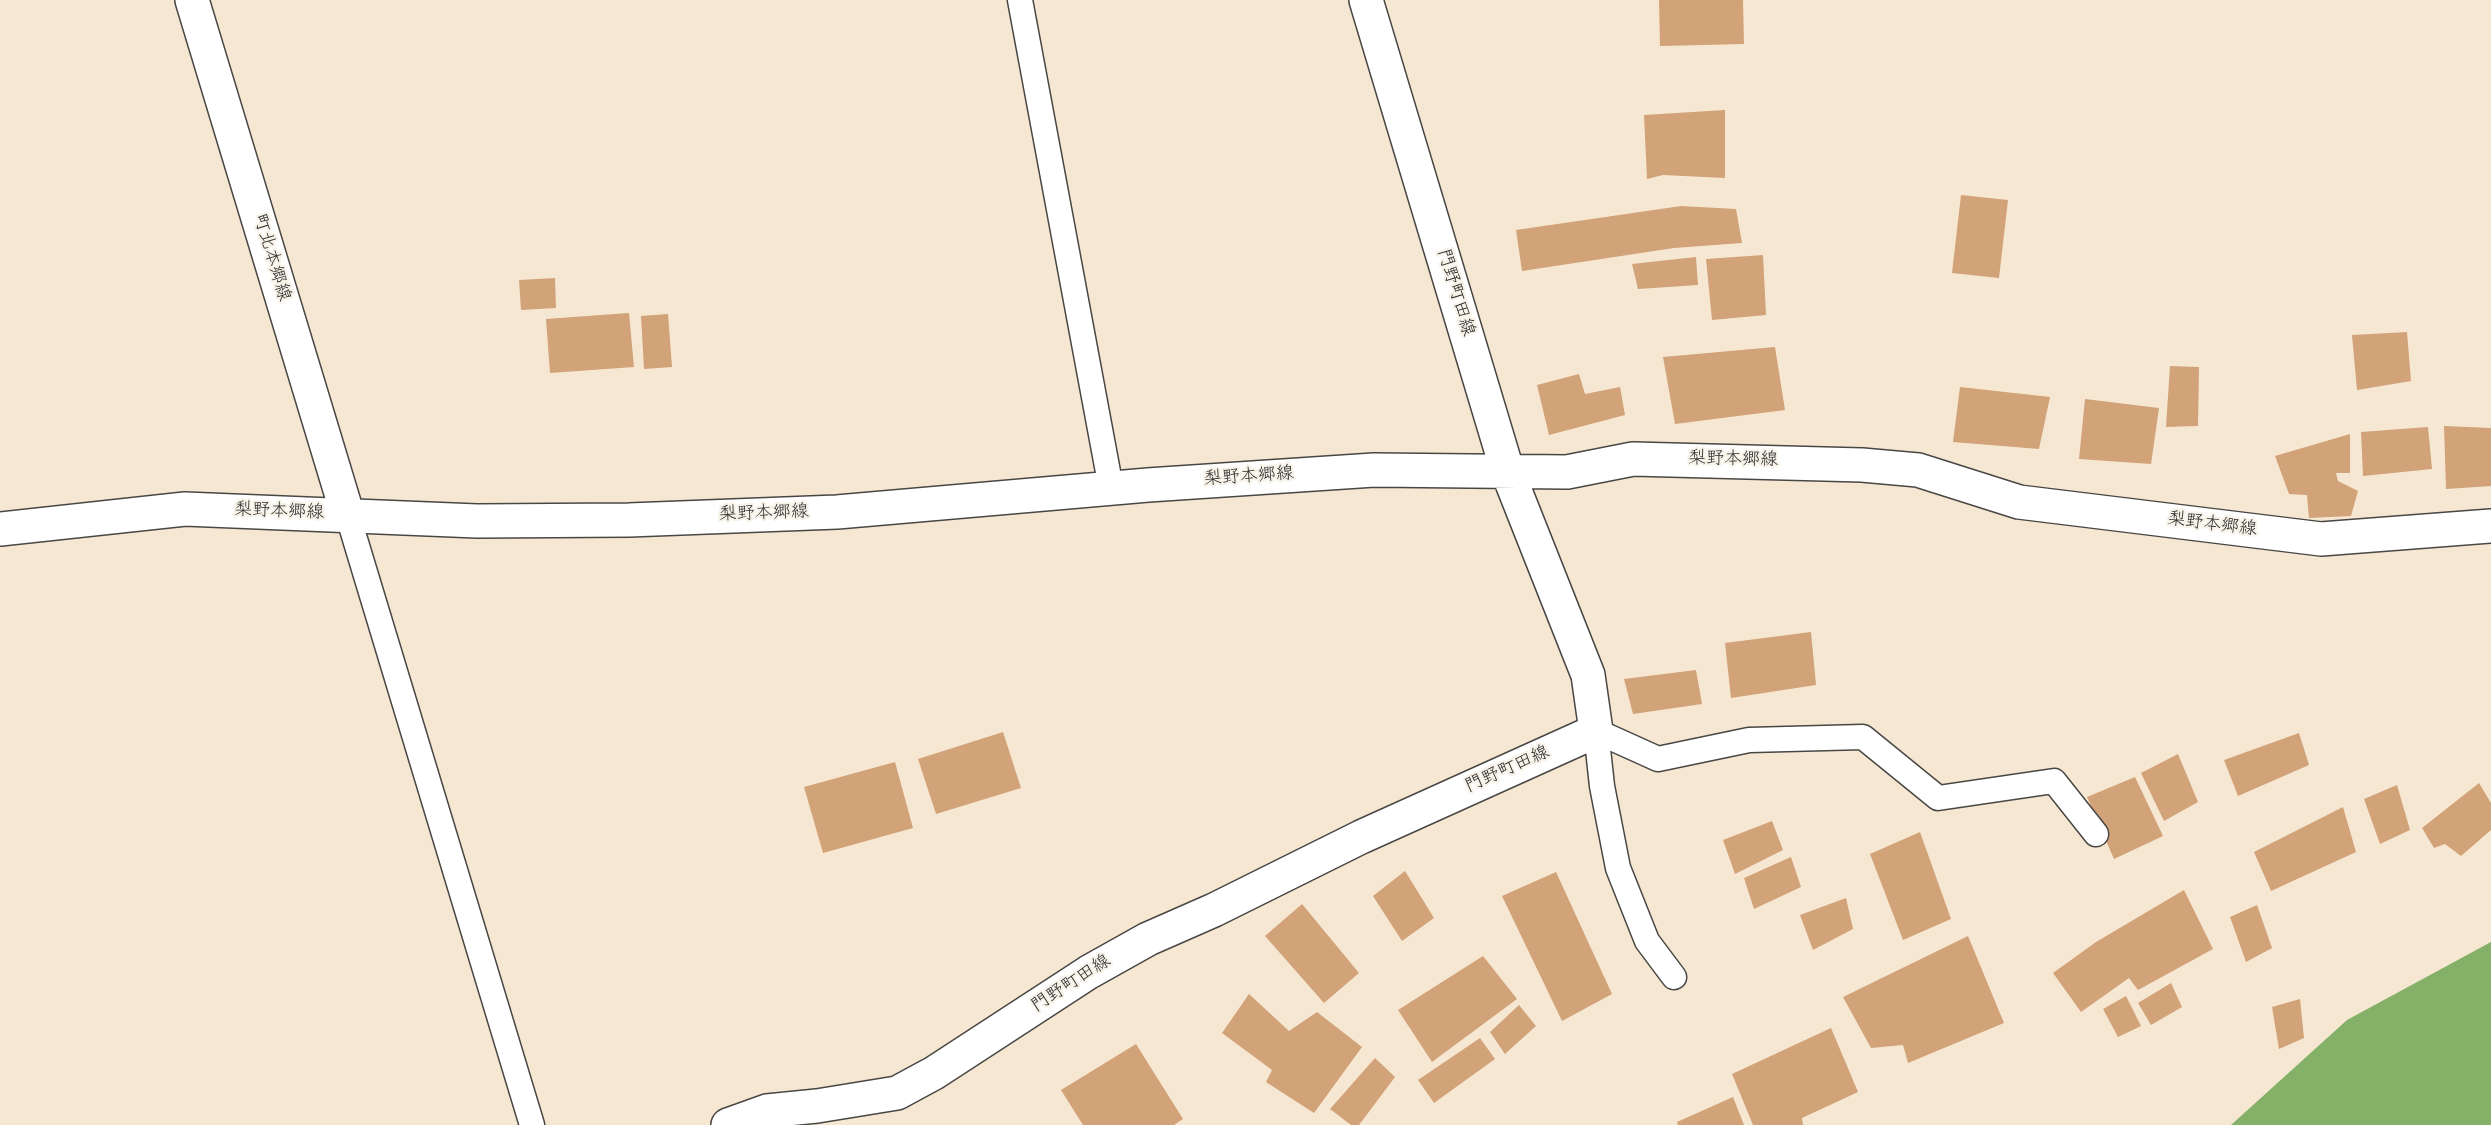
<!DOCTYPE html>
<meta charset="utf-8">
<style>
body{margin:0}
canvas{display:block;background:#f6e7d3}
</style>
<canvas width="2491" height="1125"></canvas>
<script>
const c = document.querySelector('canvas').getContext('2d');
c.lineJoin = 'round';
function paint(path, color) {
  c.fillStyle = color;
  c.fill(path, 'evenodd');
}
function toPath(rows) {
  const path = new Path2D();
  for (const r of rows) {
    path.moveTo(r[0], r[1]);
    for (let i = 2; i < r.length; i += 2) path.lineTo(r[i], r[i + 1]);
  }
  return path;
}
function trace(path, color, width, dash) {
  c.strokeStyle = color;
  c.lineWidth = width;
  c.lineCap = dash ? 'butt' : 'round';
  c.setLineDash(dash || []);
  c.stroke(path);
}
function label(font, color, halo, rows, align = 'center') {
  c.font = font + ' "Gochi Hand","Klee One",sans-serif';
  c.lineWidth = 4.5;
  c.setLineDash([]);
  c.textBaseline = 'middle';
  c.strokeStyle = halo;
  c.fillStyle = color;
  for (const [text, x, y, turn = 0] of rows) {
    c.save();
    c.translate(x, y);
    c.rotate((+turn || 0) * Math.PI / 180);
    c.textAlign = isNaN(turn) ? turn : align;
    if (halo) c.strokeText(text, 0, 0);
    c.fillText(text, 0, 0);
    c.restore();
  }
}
paint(toPath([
 [2491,942,2491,1125,2231,1125,2347,1020]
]), '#84b068');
paint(toPath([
 [1659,0,1743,0,1744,44,1660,46],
 [1725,110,1725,178,1663,175,1647,179,1644,115],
 [1961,195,2008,200,1999,278,1952,273],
 [1681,206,1736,209,1742,243,1674,248,1522,271,1516,230],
 [1763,255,1766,315,1712,320,1706,259],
 [1696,257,1698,285,1638,289,1632,264],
 [555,278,556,308,521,310,519,280],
 [629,313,634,367,550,373,546,319],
 [668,314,672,367,644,369,641,316],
 [2407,332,2411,381,2357,390,2352,335],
 [1775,347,1785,410,1675,424,1663,357],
 [2170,366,2199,367,2198,426,2166,427],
 [1579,374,1585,394,1620,387,1625,415,1549,435,1537,385],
 [1960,387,2050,397,2039,449,1953,442],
 [2085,399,2159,408,2151,464,2079,459],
 [2444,426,2491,428,2491,486,2446,489],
 [2428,427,2432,469,2363,476,2361,432],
 [2350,434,2350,473,2336,473,2338,481,2358,491,2351,516,2309,518,2307,495,2289,494,2275,456],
 [1811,632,1816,685,1731,698,1725,643],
 [1696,670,1702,704,1633,714,1624,679],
 [1003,732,1021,788,936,814,918,759],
 [2299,733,2309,765,2238,796,2224,760],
 [2178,754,2198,802,2164,821,2141,773],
 [895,762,913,828,823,853,804,787],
 [2135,777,2163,836,2114,859,2087,797],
 [2479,783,2491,803,2491,830,2461,856,2445,844,2434,848,2422,828],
 [2397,785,2410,830,2380,844,2364,799],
 [2343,807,2356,852,2271,891,2254,852],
 [1772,821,1783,850,1735,874,1723,840],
 [1920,832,1951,919,1903,940,1870,854],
 [1791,857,1801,887,1754,909,1744,878],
 [1405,871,1434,918,1402,941,1373,896],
 [1556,872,1612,994,1562,1021,1502,896],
 [2184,890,2213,949,2138,990,2129,978,2081,1012,2053,973,2096,942],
 [1846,898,1853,929,1813,950,1800,915],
 [1302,904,1359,973,1324,1003,1265,936],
 [2257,905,2272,948,2246,962,2230,917],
 [1968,936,2004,1023,1908,1063,1903,1045,1871,1048,1843,997],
 [1483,956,1517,999,1432,1062,1398,1010],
 [2171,983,2182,1007,2151,1025,2138,1003],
 [1249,994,1289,1031,1317,1012,1362,1047,1314,1113,1266,1082,1272,1070,1222,1033],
 [2126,996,2141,1026,2118,1037,2103,1009],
 [2300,999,2304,1038,2279,1049,2272,1007],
 [1519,1005,1536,1026,1505,1054,1490,1032],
 [1831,1028,1858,1092,1802,1118,1803,1125,1753,1125,1732,1074],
 [1480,1038,1495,1059,1434,1103,1418,1080],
 [1136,1044,1183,1119,1174,1125,1083,1125,1061,1090],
 [1375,1058,1395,1077,1359,1125,1351,1125,1330,1109],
 [1733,1097,1744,1125,1678,1125,1677,1122]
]), '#d2a278');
const lane = toPath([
 [1020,0,1111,488],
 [348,516,532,1125],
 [1674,977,1647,941,1618,868,1602,786,1596,731,1658,759,1749,740,1863,737,1938,798,2054,781,2096,834]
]);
const street = toPath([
 [192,0,348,516],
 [0,529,185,509,477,521,629,520,837,512,1148,485,1374,470,1567,472,1633,459,1862,465,1918,470,2019,502,2321,539,2491,526],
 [728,1125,767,1111,817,1106,897,1093,934,1073,1089,972,1148,939,1214,910,1361,837,1596,731,1588,675,1508,473,1366,0]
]);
trace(lane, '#494744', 27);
trace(street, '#494744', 36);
trace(lane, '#fff', 24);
trace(street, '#fff', 33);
label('18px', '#2b2b2b', '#f7f3e8', [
 ["町北本郷線",270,258,73],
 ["門野町田線",1454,293,73],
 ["梨野本郷線",1733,461,1],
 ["梨野本郷線",1249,478,-4],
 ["梨野本郷線",279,513,2],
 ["梨野本郷線",764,515,-2],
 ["梨野本郷線",2212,526,7],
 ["門野町田線",1508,771,-24],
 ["門野町田線",1072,985,-33]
]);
</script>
